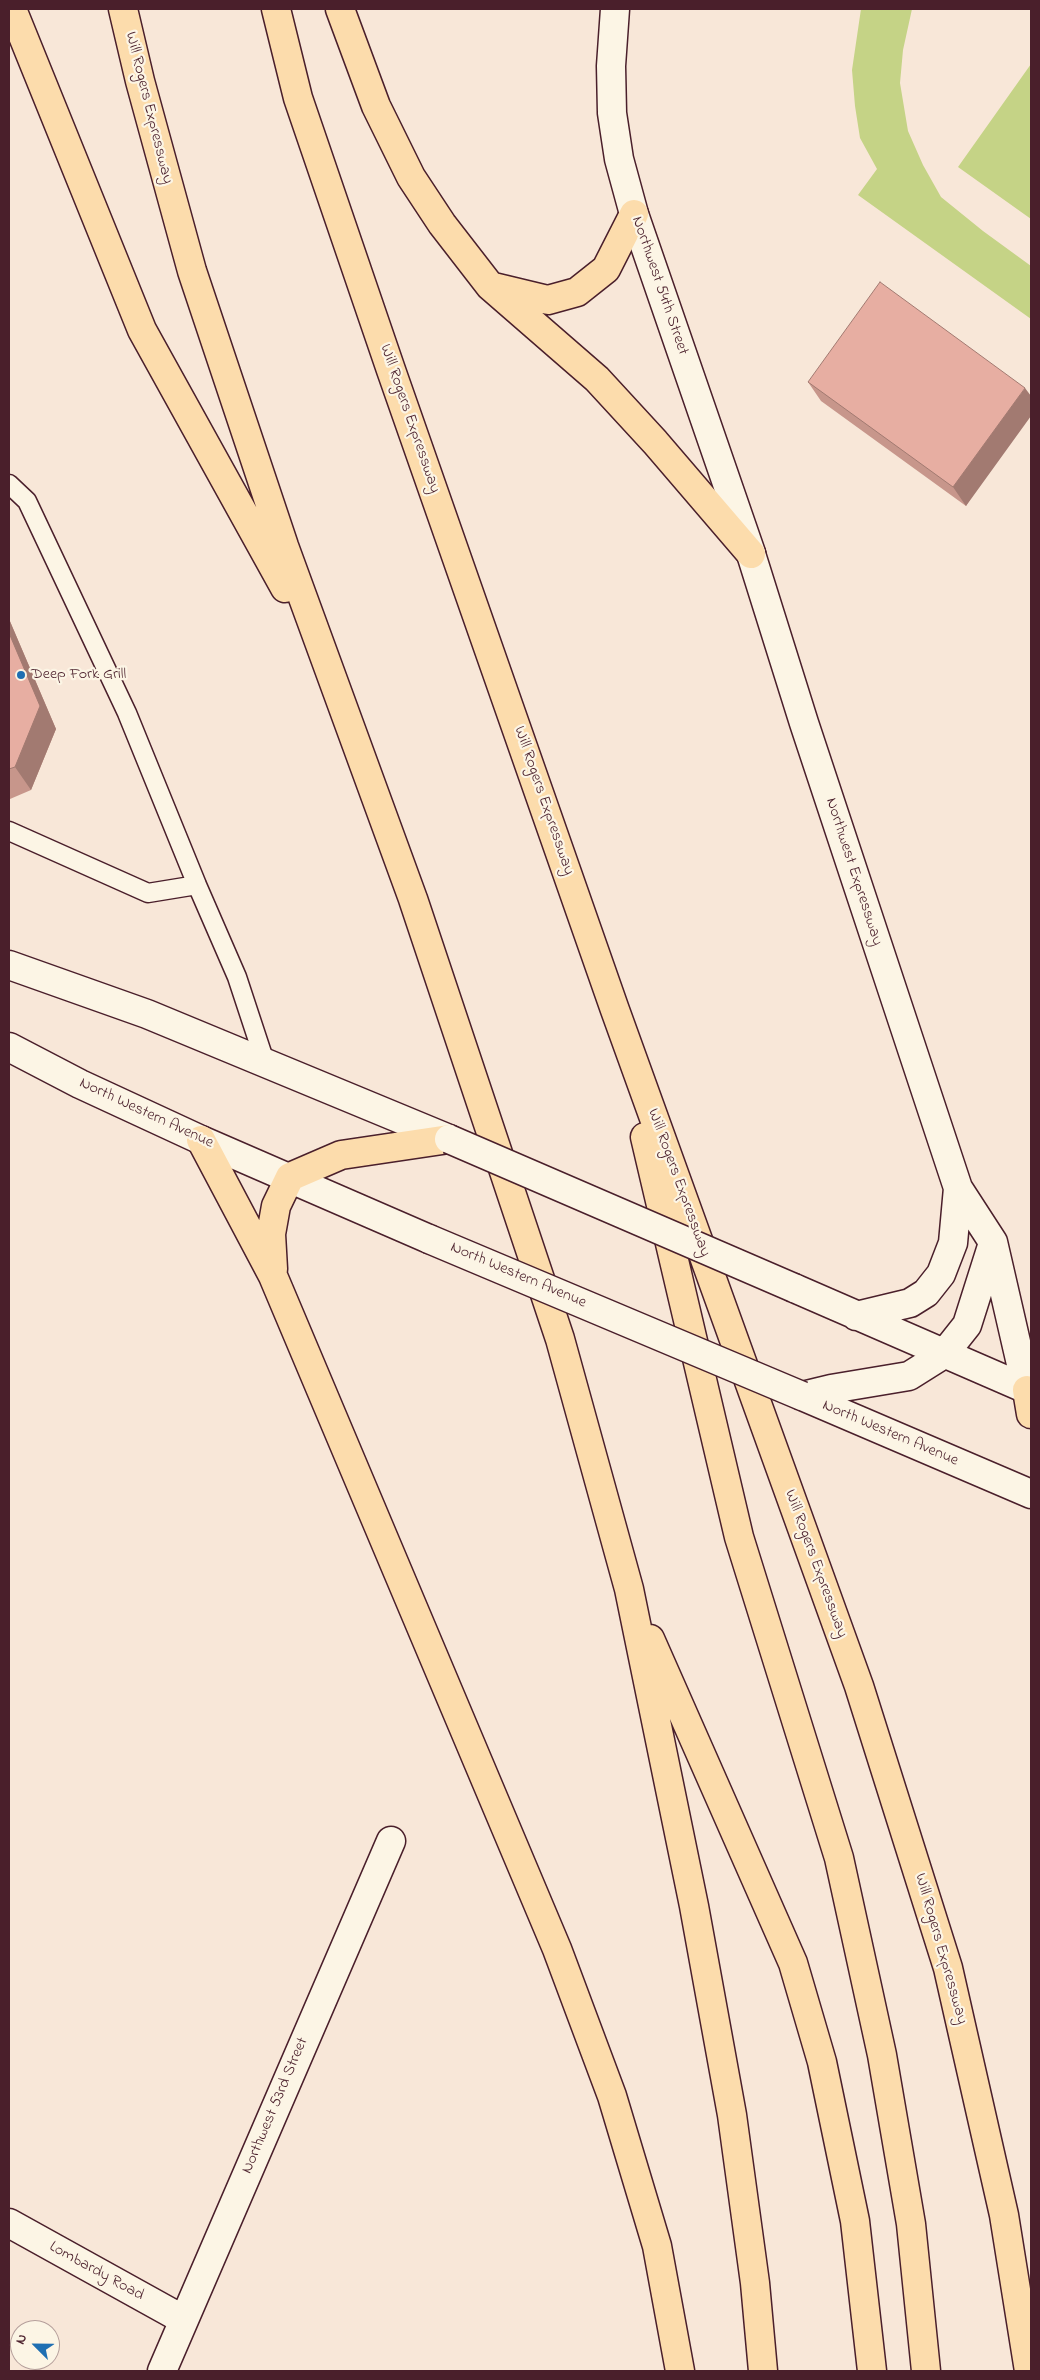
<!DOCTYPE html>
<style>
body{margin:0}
#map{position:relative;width:1040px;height:2380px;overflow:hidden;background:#f8e7d8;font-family:"Indie Flower",sans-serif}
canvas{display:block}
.frame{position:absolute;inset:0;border:10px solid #4a1f2b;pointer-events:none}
.north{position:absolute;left:10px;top:2320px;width:50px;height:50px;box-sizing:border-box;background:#fcf5e5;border:1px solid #b59f9b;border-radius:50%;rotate:293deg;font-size:14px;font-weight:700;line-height:20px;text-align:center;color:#4a1f2b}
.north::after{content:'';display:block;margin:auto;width:18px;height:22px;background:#1f6fb2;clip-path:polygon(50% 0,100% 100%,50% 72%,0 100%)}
</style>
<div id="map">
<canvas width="1040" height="2380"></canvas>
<div class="frame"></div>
<div class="north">N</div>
</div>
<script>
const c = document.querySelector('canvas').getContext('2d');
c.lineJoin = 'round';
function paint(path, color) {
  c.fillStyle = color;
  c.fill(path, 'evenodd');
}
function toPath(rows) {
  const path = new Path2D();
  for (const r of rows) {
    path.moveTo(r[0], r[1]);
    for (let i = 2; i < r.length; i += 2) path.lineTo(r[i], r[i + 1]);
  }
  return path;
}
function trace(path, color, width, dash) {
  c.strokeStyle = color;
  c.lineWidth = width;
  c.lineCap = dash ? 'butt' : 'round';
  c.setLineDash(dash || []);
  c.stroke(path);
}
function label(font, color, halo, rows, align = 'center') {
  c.font = font + ' "Indie Flower",sans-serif';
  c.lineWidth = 4.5;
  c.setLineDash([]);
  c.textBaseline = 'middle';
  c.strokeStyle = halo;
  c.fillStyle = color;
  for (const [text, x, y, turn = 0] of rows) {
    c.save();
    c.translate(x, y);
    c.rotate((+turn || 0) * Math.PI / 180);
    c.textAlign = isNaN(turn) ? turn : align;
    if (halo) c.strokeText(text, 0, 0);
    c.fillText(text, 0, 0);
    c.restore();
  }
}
paint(toPath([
 [861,9,912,9,903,50,900,83,908,131,923,165,941,197,983,231,1031,266,1031,319,858,195,877,169,860,138,855,106,852,70],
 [1031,64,1031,219,958,167]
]), '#c5d386');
const service = toPath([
 [9,484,27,501,127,713,197,885,237,977,265,1062],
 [9,831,148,893,197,885]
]);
const minor = toPath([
 [9,2223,184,2320],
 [162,2371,391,1841]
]);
const tertiary = toPath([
 [615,9,611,66,612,113,619,159,634,214,751,553]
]);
const secondary = toPath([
 [751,554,804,723,958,1188,993,1242,1027,1390],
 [9,965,147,1014,449,1139],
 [9,1047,80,1084,201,1140,429,1239],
 [794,1288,1031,1391],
 [856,1316,910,1303,926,1293,941,1274,953,1243,958,1188],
 [802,1396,831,1389,909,1376,944,1354,967,1325,993,1243],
 [802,1396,1031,1494]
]);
const motorway = toPath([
 [12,9,142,330,285,588],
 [123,9,140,81,192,271,284,546,413,899,560,1339,629,1589,694,1906,732,2115,755,2283,763,2371],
 [276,9,298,98,391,370,615,1010,859,1686,948,1968,1004,2215,1029,2371],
 [340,9,376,106,411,177,442,224,490,286,597,379,655,442,751,554],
 [494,287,548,300,577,292,606,269,634,214],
 [645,1137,739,1537,839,1858,882,2055,911,2224,926,2371],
 [201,1140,273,1276,557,1949,612,2096,657,2246,680,2371],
 [273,1269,271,1234,276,1206,290,1177,341,1155,449,1139],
 [1027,1390,1031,1414],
 [650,1639,793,1963,822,2062,855,2221,872,2371]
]);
trace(service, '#4a1f2b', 21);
trace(minor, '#4a1f2b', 31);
trace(tertiary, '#4a1f2b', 31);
trace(secondary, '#4a1f2b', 31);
trace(motorway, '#4a1f2b', 31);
trace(service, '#fcf5e5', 18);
trace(minor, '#fcf5e5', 28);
trace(tertiary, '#fcf5e5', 28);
trace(secondary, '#fcf5e5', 28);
trace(motorway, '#fcdcac', 28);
const secondaryBridge = toPath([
 [449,1139,794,1288],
 [429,1239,802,1396]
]);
trace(secondaryBridge, '#4a1f2b', 31, []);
trace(secondaryBridge, '#fcf5e5', 28);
paint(toPath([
 [808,382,1031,396,966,506,821,401],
 [9,619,56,729,31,790,10,799,9,798]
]), '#c7968b');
paint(toPath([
 [1025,388,1031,396,1031,416,966,506,953,487],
 [9,619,56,729,31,790,15,767]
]), '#a27a71');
const building = toPath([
 [880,282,1025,388,953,487,808,382,880,282],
 [9,633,40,706,15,767,9,769,9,633]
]);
paint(building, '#e7aea2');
trace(building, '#a27a71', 1);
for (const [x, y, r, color] of [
 [21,675,5,"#1f6fb2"]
]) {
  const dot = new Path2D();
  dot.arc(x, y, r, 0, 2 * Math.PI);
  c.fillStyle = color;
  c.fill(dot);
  trace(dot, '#fcf5e5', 2);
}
label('16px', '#4a1f2b', '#fcf5e5', [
 ["Will Rogers Expressway",148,108,76],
 ["Northwest 54th Street",659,286,71],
 ["Will Rogers Expressway",409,419,71],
 ["Will Rogers Expressway",543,801,71],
 ["Northwest Expressway",853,872,72],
 ["North Western Avenue",146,1114,25],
 ["Will Rogers Expressway",678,1183,70],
 ["North Western Avenue",518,1276,23],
 ["North Western Avenue",890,1434,23],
 ["Will Rogers Expressway",815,1564,70],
 ["Will Rogers Expressway",940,1949,74],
 ["Northwest 53rd Street",276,2106,-67],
 ["Lombardy Road",96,2272,29]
]);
label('16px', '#4a1f2b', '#fcf5e5', [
 ["Deep Fork Grill",31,675]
], 'left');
</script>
